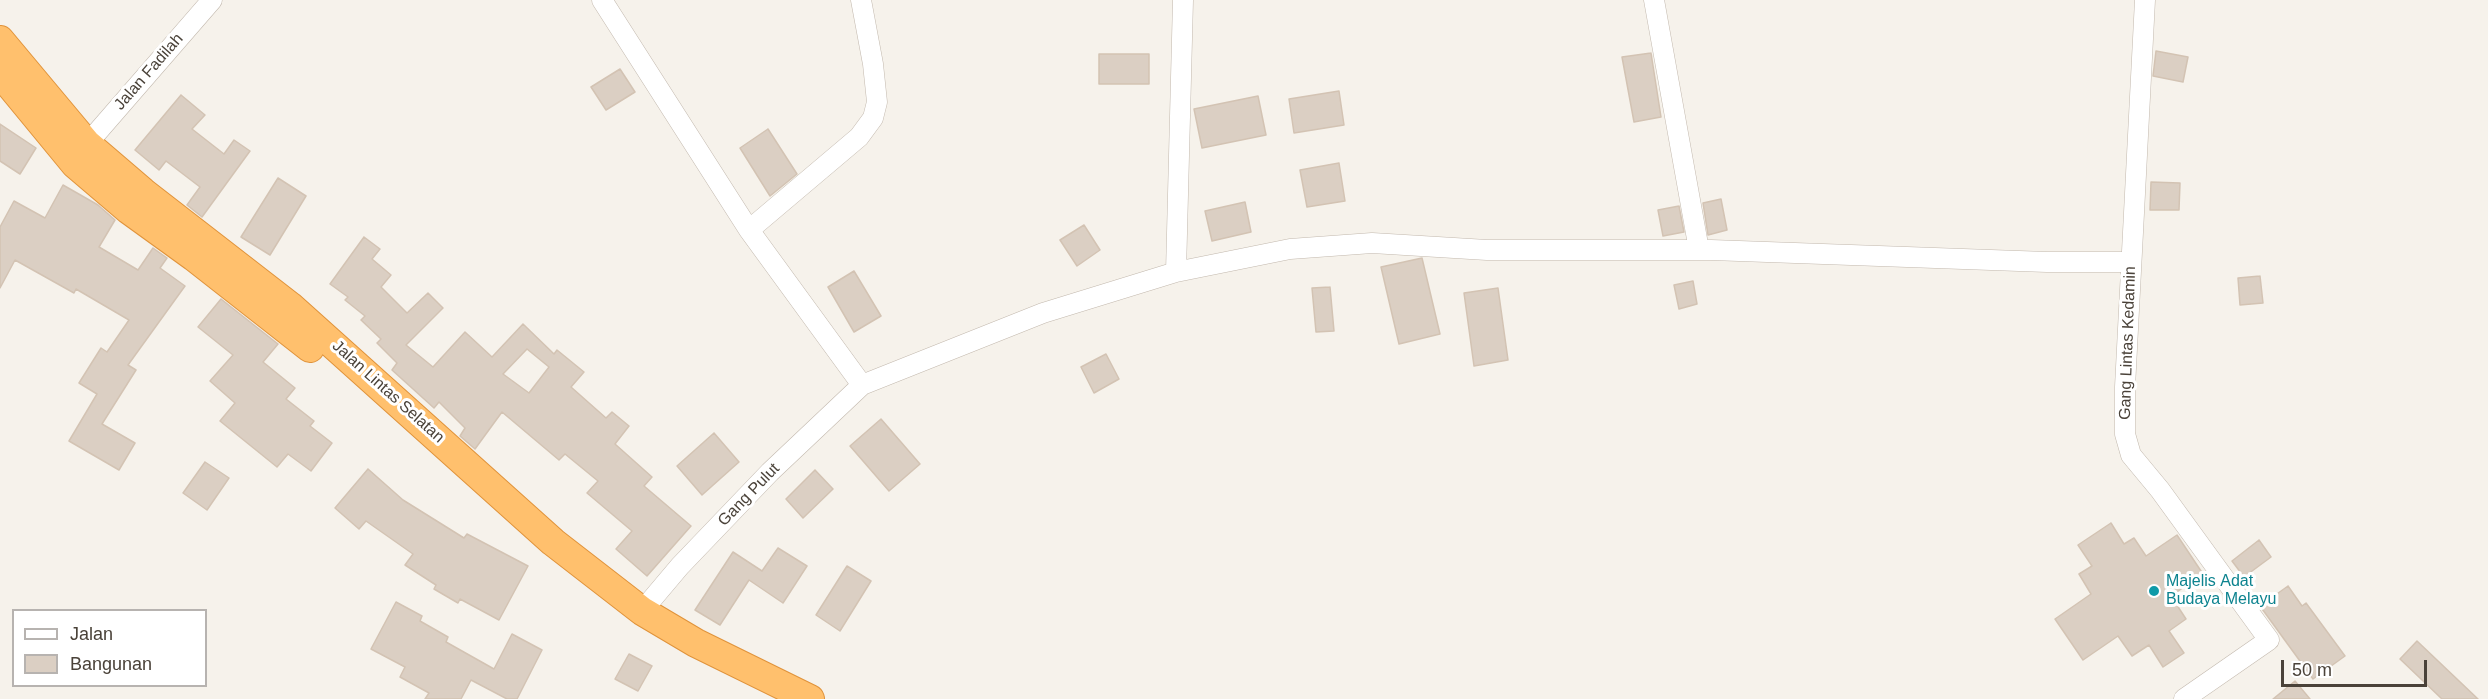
<!DOCTYPE html>
<style>
body{margin:0}
#map{position:relative;width:2488px;height:699px;overflow:hidden;background:#f6f2eb;font-family:Arial,sans-serif}
canvas{display:block}
.legend{position:absolute;left:12px;top:609px;width:195px;height:78px;box-sizing:border-box;background:#fff;border:2px solid #b7b3b0;margin:0;padding:8px 10px;list-style:none;font-size:18px;color:#4a4239}
.legend li{display:flex;align-items:center;gap:12px;height:30px}
.legend b{width:30px;border:2px solid #b7b3b0}
.scale{position:absolute;left:2281px;top:660px;width:146px;height:27px;box-sizing:border-box;border:3px solid #4a4239;border-top:0;padding-left:8px;font-size:18px;line-height:21px;white-space:nowrap;color:#4a4239;-webkit-text-stroke:4px #fff;paint-order:stroke}
</style>
<div id="map">
<canvas width="2488" height="699"></canvas>
<ul class="legend">
<li><b style="height:8px;background:#fff"></b>Jalan</li>
<li><b style="height:16px;background:#dbcfc3"></b>Bangunan</li>
</ul>
<div class="scale">50 m</div>
</div>
<script>
const c = document.querySelector('canvas').getContext('2d');
c.lineJoin = 'round';
function paint(path, color) {
  c.fillStyle = color;
  c.fill(path, 'evenodd');
}
function toPath(rows) {
  const path = new Path2D();
  for (const r of rows) {
    path.moveTo(r[0], r[1]);
    for (let i = 2; i < r.length; i += 2) path.lineTo(r[i], r[i + 1]);
  }
  return path;
}
function trace(path, color, width, dash) {
  c.strokeStyle = color;
  c.lineWidth = width;
  c.lineCap = dash ? 'butt' : 'round';
  c.setLineDash(dash || []);
  c.stroke(path);
}
function label(font, color, halo, rows, align = 'center') {
  c.font = font + ' Arial,sans-serif';
  c.lineWidth = 6;
  c.setLineDash([]);
  c.textBaseline = 'middle';
  c.strokeStyle = halo;
  c.fillStyle = color;
  for (const [text, x, y, turn = 0] of rows) {
    c.save();
    c.translate(x, y);
    c.rotate((+turn || 0) * Math.PI / 180);
    c.textAlign = isNaN(turn) ? turn : align;
    if (halo) c.strokeText(text, 0, 0);
    c.fillText(text, 0, 0);
    c.restore();
  }
}
const building = toPath([
 [2156,51,2188,57,2183,82,2153,76,2156,51],
 [1651,53,1661,117,1634,122,1622,57,1651,53],
 [1099,54,1149,54,1149,84,1099,84,1099,54],
 [620,69,635,92,606,110,591,87,620,69],
 [1339,91,1344,125,1294,133,1289,99,1339,91],
 [181,95,205,115,192,129,224,154,234,140,250,151,202,217,187,205,200,187,166,161,159,170,135,150,181,95],
 [1258,96,1266,135,1202,148,1194,109,1258,96],
 [0,124,36,148,20,174,0,161,0,124],
 [768,129,797,174,770,196,740,148,768,129],
 [1339,163,1345,201,1307,207,1300,170,1339,163],
 [278,178,306,196,270,255,241,237,278,178],
 [2151,182,2180,183,2179,210,2150,210,2151,182],
 [63,185,98,205,115,220,99,247,138,270,153,248,167,258,160,268,185,286,128,365,136,370,102,424,135,443,119,470,69,441,97,394,79,383,101,348,107,352,129,320,76,289,74,293,15,260,0,288,0,227,14,201,45,218,63,185],
 [1721,199,1727,230,1708,235,1703,203,1721,199],
 [1245,202,1251,232,1212,241,1205,211,1245,202],
 [1679,206,1684,232,1663,236,1658,210,1679,206],
 [1084,225,1100,250,1077,266,1060,240,1084,225],
 [364,237,380,249,372,259,391,275,381,287,407,313,428,293,443,308,406,345,433,367,465,332,492,357,523,324,554,354,557,350,584,372,571,387,606,418,612,412,629,426,615,444,652,477,644,486,691,526,647,576,616,549,632,531,587,493,598,481,565,454,559,460,502,412,475,449,460,436,465,428,439,402,434,408,392,370,397,363,377,343,381,339,361,320,365,316,345,300,348,297,330,284,364,237],
 [527,349,549,367,529,393,503,374,527,349],
 [1422,258,1440,334,1399,344,1381,267,1422,258],
 [854,271,881,316,854,332,828,287,854,271],
 [2260,276,2263,303,2240,305,2238,278,2260,276],
 [1693,281,1697,304,1679,309,1674,285,1693,281],
 [1330,287,1334,331,1316,332,1312,288,1330,287],
 [1498,288,1508,360,1474,366,1464,293,1498,288],
 [221,299,278,344,263,362,295,388,286,399,314,421,310,426,332,443,311,471,288,454,277,467,220,421,235,403,210,381,233,355,198,327,221,299],
 [1106,354,1119,379,1094,393,1081,367,1106,354],
 [881,419,920,464,889,491,850,446,881,419],
 [714,433,739,462,702,495,677,466,714,433],
 [205,462,229,478,207,510,183,493,205,462],
 [368,469,403,500,464,538,467,534,528,566,499,620,460,599,458,603,434,589,436,585,405,565,413,554,366,521,359,529,335,508,368,469],
 [815,470,833,489,803,518,786,499,815,470],
 [2111,523,2124,544,2134,538,2146,556,2177,535,2203,574,2171,596,2186,619,2169,631,2184,653,2163,667,2149,645,2132,656,2118,636,2083,660,2055,619,2091,594,2079,574,2092,566,2078,545,2111,523],
 [2259,540,2271,557,2244,577,2232,561,2259,540],
 [778,548,807,566,783,603,749,580,720,625,695,610,733,552,762,571,778,548],
 [847,566,871,581,840,631,816,615,847,566],
 [2288,586,2302,606,2306,603,2345,656,2313,679,2260,606,2288,586],
 [396,602,422,616,420,621,448,637,446,642,494,669,512,634,542,650,517,699,507,699,471,680,461,699,425,699,429,693,400,677,405,667,371,649,396,602],
 [2417,641,2478,699,2442,699,2400,659,2417,641],
 [629,654,652,666,638,691,615,679,629,654],
 [2295,681,2310,699,2273,699,2295,681]
]);
paint(building, '#dbcfc3');
trace(building, '#d3c3b3', 1.5);
const minor = toPath([
 [602,0,749,230,862,385],
 [1654,0,1699,250],
 [2145,0,2125,387,2125,434,2131,455,2160,490,2269,640,2184,699],
 [87,144,212,0],
 [749,230,859,137,873,118,877,102,873,64,861,0],
 [1176,272,1183,0],
 [642,611,680,566,770,472,862,385,1043,313,1176,272,1290,249,1372,243,1487,250,1711,250,2047,262,2131,262]
]);
const highway = toPath([
 [0,40,87,144,143,192,290,306,553,542,642,611,696,643,810,699],
 [0,73,75,164,129,210,194,257,310,348]
]);
trace(minor, '#c2b8ad', 21);
trace(highway, '#e0933b', 30);
trace(minor, '#fff', 20);
trace(highway, '#ffc06d', 28);
for (const [x, y, r, color] of [
 [2154,591,6,"#0f9aa8"]
]) {
  const dot = new Path2D();
  dot.arc(x, y, r, 0, 2 * Math.PI);
  c.fillStyle = color;
  c.fill(dot);
  trace(dot, '#fff', 2);
}
label('16px', '#4a4239', '#fff', [
 ["Jalan Fadilah",149,72,-49],
 ["Gang Lintas Kedamin",2128,343,-88],
 ["Jalan Lintas Selatan",388,392,42],
 ["Gang Pulut",749,495,-46]
]);
label('16px', '#0d838f', '#fff', [
 ["Majelis Adat",2166,582],
 ["Budaya Melayu",2166,600]
], 'left');
</script>
